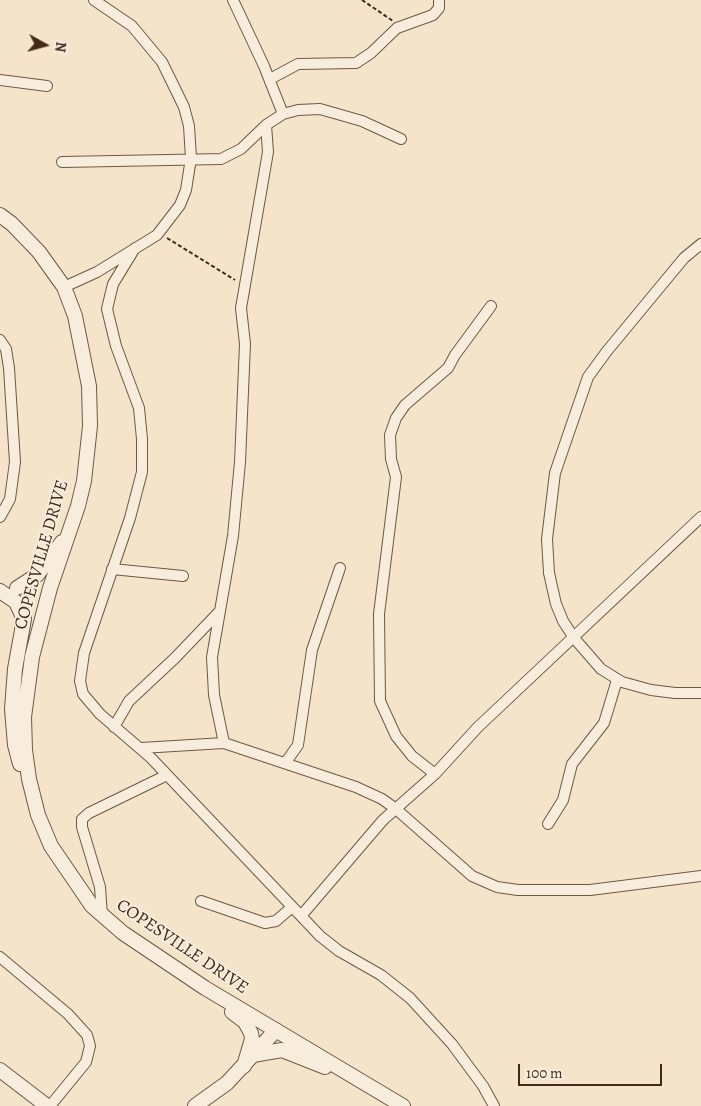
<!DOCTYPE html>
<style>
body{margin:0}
#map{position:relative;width:701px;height:1106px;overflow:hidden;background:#f4e4c9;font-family:Alegreya,serif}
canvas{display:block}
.north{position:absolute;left:20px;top:20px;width:50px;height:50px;-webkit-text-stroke:4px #f8eddc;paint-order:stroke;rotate:97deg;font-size:14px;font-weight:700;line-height:20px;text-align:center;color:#422919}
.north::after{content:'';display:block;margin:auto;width:18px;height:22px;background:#422919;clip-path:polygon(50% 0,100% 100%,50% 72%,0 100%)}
.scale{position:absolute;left:518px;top:1064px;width:144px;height:22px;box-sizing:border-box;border:2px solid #422919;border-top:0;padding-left:6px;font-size:15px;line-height:18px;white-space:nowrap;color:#422919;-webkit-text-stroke:4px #f8eddc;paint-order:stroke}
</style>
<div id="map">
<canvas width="701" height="1106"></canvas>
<div class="north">N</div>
<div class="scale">100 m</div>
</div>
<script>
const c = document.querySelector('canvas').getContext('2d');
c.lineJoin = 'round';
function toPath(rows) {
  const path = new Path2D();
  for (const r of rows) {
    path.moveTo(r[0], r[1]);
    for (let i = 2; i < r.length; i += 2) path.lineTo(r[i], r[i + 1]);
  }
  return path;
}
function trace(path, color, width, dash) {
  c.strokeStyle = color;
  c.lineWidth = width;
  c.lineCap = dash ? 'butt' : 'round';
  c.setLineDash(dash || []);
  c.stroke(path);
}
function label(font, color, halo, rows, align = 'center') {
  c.font = font + ' Alegreya,serif';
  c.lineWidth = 4;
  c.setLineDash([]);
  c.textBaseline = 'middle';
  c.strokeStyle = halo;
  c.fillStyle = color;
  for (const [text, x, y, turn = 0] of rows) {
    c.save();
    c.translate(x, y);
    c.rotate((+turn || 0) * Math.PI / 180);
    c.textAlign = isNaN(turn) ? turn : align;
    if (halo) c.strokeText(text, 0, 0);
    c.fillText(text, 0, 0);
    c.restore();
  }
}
const minor = toPath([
 [270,79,298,64,356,63,371,53,397,28,433,15,439,8,439,0],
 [0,80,47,86],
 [283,114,298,110,320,109,362,121,401,139],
 [62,162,221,159,241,149,266,125,283,114,264,66,233,0],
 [701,244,684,258,607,351,588,377,555,473,547,539,549,573,556,604,563,621,574,638,601,669,622,682,651,690,675,693,701,693],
 [135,248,113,284,107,309,116,346,139,408,142,439,142,472,130,518,84,653,80,681,83,694,100,714,151,758,320,936,339,951,381,975,410,998,452,1044,483,1086,494,1106],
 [64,287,97,272,157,235,180,205,186,190,191,158,189,126,184,107,162,62,132,26,94,0],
 [0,340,6,349,9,368,15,462,10,499,0,517],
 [112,569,183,576],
 [114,727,129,701,175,658,219,612],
 [224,743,214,695,212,657,233,536,240,462,245,344,241,308,268,152,266,125],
 [141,748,224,743,356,787,382,799,396,809,472,876,497,887,518,890,590,890,701,876],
 [286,762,298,745,312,650,340,568],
 [435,774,412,756,396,736,380,701,379,614,396,477,391,459,390,435,396,418,405,405,448,368,455,355,491,306],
 [548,824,563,800,572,764,604,723,617,680],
 [201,901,265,923,276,921,292,907],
 [102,916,100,887,82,827,82,819,89,813,167,775],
 [301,916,383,820,435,774,478,727,701,517],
 [0,957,68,1014,87,1035,90,1046,86,1062,50,1106]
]);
const tertiary = toPath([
 [0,215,12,224,39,252,64,287,75,316,89,386,90,426,84,481,78,506,50,588,32,657,24,717,25,750,29,779,38,815,51,846,92,906,123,933,205,988,403,1106],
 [17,588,37,575,62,542],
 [0,591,16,602,24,619,15,669,12,709,15,745,20,764],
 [232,1012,245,1022,251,1033,252,1039,244,1066],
 [253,1055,282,1050,325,1067],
 [0,1070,47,1106],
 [195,1106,227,1083,276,1030]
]);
trace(minor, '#6e5845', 12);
trace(tertiary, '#6e5845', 16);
trace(toPath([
 [362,0,393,21],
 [167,238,235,280]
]), '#422919', 2, [4, 2.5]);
trace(minor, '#f8eddc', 10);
trace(tertiary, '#f8eddc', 14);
label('18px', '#422919', '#f8eddc', [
 ["COPESVILLE DRIVE",42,555,-74],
 ["COPESVILLE DRIVE",182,947,34]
]);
</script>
